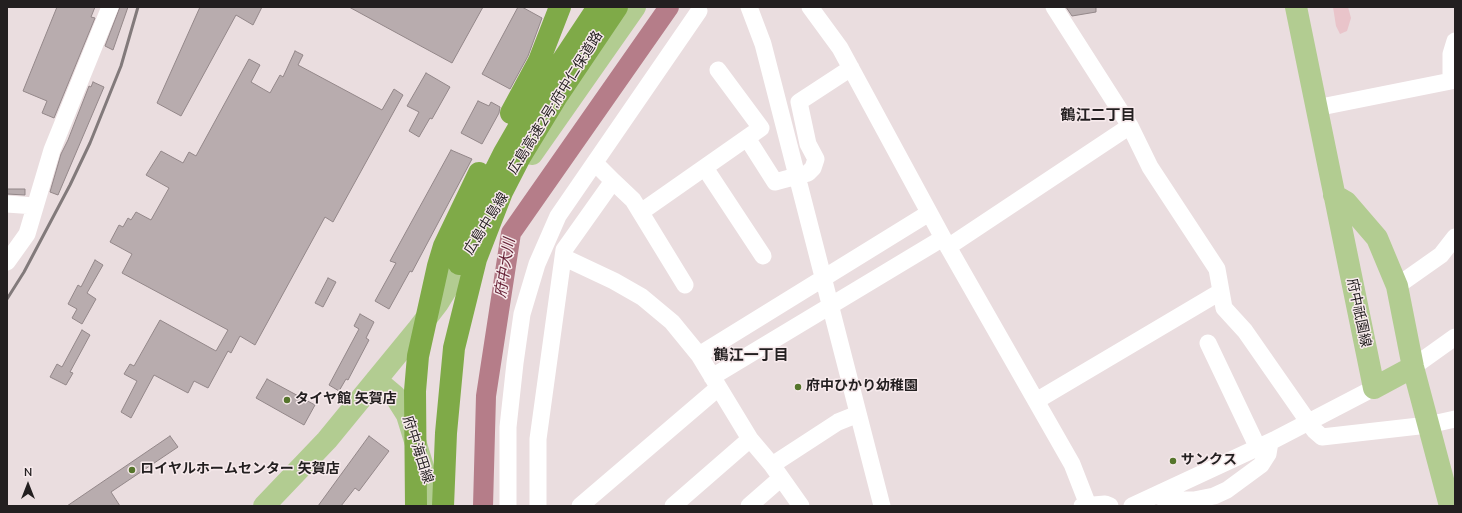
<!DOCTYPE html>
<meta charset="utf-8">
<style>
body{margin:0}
#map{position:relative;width:1462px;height:513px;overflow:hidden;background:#eadddf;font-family:"Nunito Sans",sans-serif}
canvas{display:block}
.frame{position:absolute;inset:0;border:8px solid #231f20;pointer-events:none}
.north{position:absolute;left:8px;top:465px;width:40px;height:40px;-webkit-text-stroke:3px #f7eaec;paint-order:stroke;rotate:0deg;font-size:11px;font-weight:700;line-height:16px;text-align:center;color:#231f20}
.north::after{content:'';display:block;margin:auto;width:14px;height:18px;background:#231f20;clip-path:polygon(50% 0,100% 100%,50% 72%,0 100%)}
</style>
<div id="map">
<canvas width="1462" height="513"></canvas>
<div class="frame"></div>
<div class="north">N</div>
</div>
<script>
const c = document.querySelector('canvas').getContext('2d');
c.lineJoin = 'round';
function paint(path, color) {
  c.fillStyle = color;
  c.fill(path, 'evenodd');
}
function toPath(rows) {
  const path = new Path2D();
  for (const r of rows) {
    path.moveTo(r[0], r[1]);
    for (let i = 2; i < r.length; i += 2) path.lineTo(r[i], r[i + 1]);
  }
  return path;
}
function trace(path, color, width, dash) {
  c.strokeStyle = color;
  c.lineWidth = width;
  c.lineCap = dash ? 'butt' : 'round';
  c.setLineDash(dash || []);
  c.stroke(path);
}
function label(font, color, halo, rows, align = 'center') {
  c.font = font + ' "Nunito Sans","Noto Sans JP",sans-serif';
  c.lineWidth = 3;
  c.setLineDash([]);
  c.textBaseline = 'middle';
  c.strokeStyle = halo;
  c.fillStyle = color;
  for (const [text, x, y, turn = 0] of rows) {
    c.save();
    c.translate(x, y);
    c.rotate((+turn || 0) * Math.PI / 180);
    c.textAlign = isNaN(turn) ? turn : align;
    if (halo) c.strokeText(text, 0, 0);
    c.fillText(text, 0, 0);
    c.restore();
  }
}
paint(toPath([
 [1333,7,1348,7,1351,18,1347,31,1340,34,1336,26]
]), '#e9c4ca');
trace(toPath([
 [483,506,486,396,511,233,669,7]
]), '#b57d89', 20);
const building = toPath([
 [57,7,95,7,91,17,95,18,54,118,42,113,47,101,23,91,57,7],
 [120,7,128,7,113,50,105,46,120,7],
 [200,7,262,7,253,25,236,15,181,116,157,103,200,7],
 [349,7,483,7,452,63,349,7],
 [518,7,522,7,542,18,528,56,510,89,482,74,518,7],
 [1066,7,1096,7,1096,12,1072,16,1066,7],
 [295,51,303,55,298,65,382,110,394,89,403,95,333,222,325,217,255,345,240,336,231,353,228,351,208,388,194,381,188,393,154,375,131,418,121,412,137,381,124,374,130,364,134,366,160,320,216,351,228,330,122,273,132,254,110,242,119,225,123,227,128,218,131,220,136,212,151,220,169,188,146,175,161,151,183,163,189,152,196,156,249,59,260,65,251,82,270,93,280,75,283,77,295,51],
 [426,73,450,87,432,119,430,118,419,137,409,131,419,112,407,106,426,73],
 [93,82,104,87,58,195,50,192,61,154,68,140,89,86,91,87,93,82],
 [478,101,489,106,491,102,500,107,499,113,482,144,461,133,478,101],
 [451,150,472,159,412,272,410,271,389,309,375,301,396,263,390,261,451,150],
 [7,189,25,189,25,195,7,194,7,189],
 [95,260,103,265,87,293,96,299,82,324,72,318,77,309,68,304,78,285,81,287,95,260],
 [328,278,336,282,323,307,315,303,328,278],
 [360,314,374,322,366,338,369,340,348,380,346,379,339,391,329,385,359,329,354,326,360,314],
 [82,330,90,335,70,372,73,373,66,385,50,377,57,364,62,367,82,330],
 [267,379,315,405,304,425,256,398,267,379],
 [170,436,178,447,111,492,120,506,67,506,170,436],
 [369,436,389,451,359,491,355,488,341,506,318,506,369,436]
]);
paint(building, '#b8acae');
trace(building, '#938789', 1);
trace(toPath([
 [749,7,763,44,882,506],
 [810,7,840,48,943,238,1072,464,1088,505],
 [1054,7,1130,126,1150,167,1217,269,1224,308,1245,331,1314,430,1322,437,1428,425,1455,419],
 [1316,108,1451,81,1451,54,1455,41],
 [747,138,775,182,808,173,813,168,816,159,808,144,799,102,851,68],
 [705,168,763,256],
 [613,181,633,200,685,285],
 [7,204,35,206],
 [641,212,761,128,718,70],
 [948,247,1130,126],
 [563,257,614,281,642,297,672,322,699,355,750,439,772,465,801,506],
 [7,262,27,234,52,150,110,7],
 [1397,286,1441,255,1455,237],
 [1208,343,1258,448],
 [699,355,929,213],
 [1413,367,1455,337],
 [712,377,943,238],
 [1036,401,1220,292],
 [772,465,838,422,858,414],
 [1156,495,1168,500,1194,500,1214,496,1227,490,1261,465,1268,454,1270,442],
 [508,506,508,427,515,363,522,314,537,264,558,216,699,11],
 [538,506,538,439,564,250,613,181,595,163],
 [580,506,718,388],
 [673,506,750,439],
 [749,506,781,478],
 [1082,506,1105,504,1110,506],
 [1132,506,1274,440,1374,388]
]), '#fff', 17);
trace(toPath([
 [1296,7,1374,388,1413,367],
 [532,154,635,7],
 [1334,195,1346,202,1377,238,1397,286,1413,367,1450,506],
 [376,380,395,396,407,415,435,506],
 [264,506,327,440,418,329,438,303,471,249]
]), '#b2cc91', 22);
trace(toPath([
 [511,113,539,61,560,7],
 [459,264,487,187,504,153,523,120,598,7],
 [416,506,415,391,418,356,438,266,444,246,479,173],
 [443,506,446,433,454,348,476,259,502,192,520,157,557,96,617,7]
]), '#7faa48', 22);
trace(toPath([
 [7,299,24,272,70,185,90,143,121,66,138,7]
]), '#827a7b', 3);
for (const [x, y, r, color] of [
 [798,387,4,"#55752c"],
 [287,400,4,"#55752c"],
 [1173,461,4,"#55752c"],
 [132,470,4,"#55752c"]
]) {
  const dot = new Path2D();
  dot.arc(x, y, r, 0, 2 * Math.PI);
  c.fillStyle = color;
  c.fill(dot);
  trace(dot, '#f7eaec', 1.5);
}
label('14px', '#231f20', '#f7eaec', [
 ["広島高速2号;府中仁保道路",556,103,-58],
 ["広島中島線",487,224,-58],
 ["府中祇園線",1358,313,78],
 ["府中海田線",417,450,72]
]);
label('bold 14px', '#231f20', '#f7eaec', [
 ["府中ひかり幼稚園",806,387],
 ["タイヤ館 矢賀店",295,400],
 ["サンクス",1181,461],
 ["ロイヤルホームセンター 矢賀店",140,470]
], 'left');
label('bold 15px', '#231f20', '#f7eaec', [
 ["鶴江二丁目",1098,116],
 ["鶴江一丁目",751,356]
]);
label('italic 15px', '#651f34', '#f7eaec', [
 ["府中大川",506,268,-81]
]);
</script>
